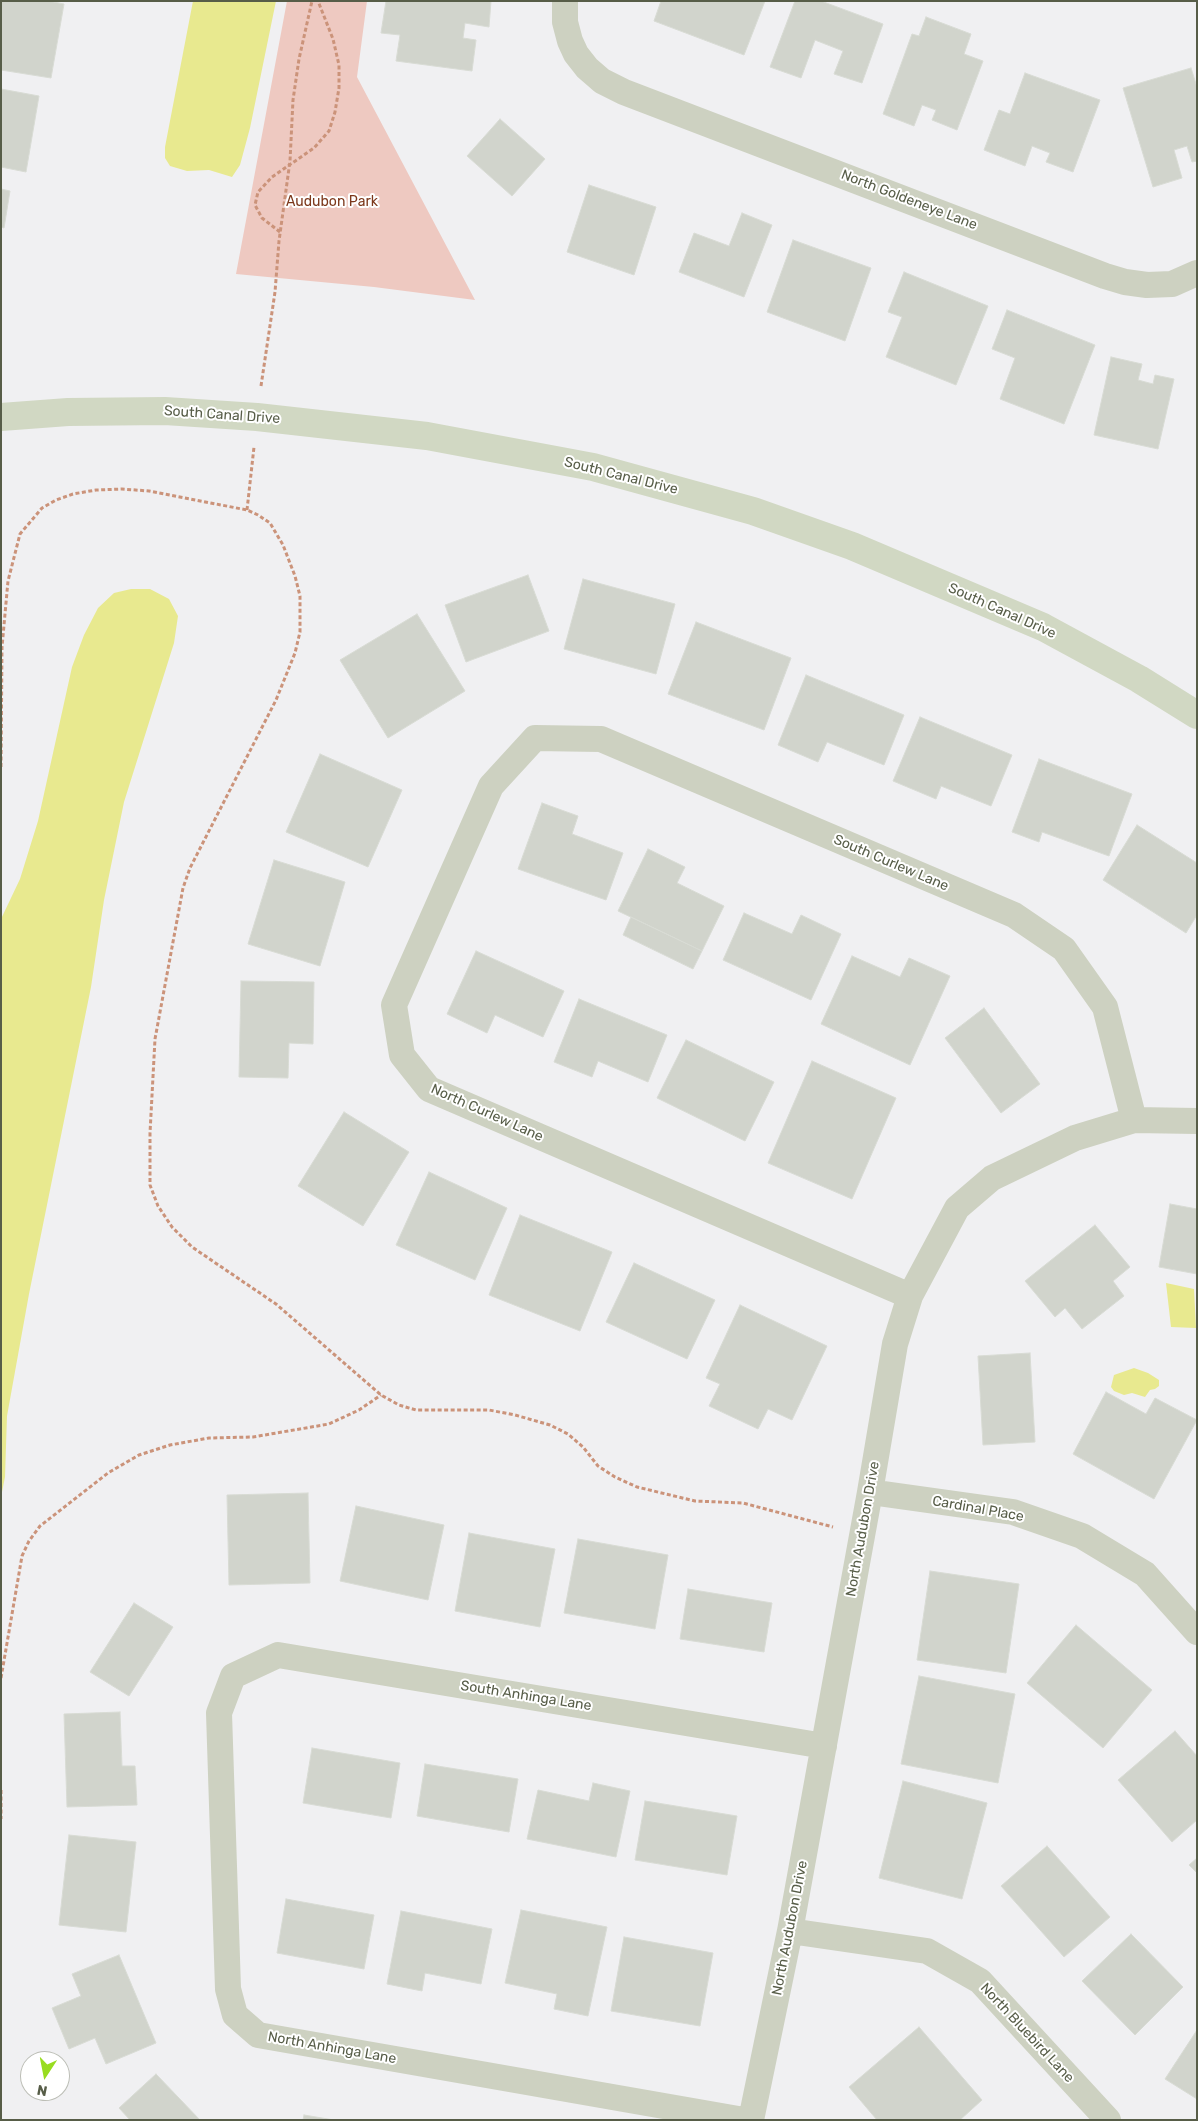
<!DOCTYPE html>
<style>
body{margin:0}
#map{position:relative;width:1198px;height:2121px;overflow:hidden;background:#f0f0f2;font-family:Rubik,sans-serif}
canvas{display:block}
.frame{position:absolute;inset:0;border:2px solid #575d48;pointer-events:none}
.north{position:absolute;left:20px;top:2051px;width:50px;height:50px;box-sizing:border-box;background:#fff;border:1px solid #bcbeb6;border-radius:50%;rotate:191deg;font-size:14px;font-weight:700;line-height:20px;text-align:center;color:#575d48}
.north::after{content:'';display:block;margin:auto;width:18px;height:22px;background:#98dc20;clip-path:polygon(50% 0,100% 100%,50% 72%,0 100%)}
</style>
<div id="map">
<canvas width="1198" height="2121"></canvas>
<div class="frame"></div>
<div class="north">N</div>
</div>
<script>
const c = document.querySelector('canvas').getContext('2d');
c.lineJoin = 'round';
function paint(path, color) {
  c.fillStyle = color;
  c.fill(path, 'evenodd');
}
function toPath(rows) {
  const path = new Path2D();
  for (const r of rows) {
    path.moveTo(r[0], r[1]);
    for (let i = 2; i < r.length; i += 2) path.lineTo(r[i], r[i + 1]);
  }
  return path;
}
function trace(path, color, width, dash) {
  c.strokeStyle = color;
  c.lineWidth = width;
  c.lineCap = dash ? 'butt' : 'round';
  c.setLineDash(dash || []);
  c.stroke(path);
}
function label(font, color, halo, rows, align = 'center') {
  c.font = font + ' Rubik,sans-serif';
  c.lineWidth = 4;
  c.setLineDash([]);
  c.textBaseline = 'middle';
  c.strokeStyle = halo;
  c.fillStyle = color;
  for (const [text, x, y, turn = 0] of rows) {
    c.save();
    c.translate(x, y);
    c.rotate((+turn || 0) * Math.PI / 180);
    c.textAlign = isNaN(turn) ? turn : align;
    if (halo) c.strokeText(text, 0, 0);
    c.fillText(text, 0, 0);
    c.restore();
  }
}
paint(toPath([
 [287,1,367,1,357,77,475,300,374,287,236,274]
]), '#eec9c1');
paint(toPath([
 [193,1,276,1,250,128,240,165,232,177,209,170,187,171,170,166,165,158,165,147],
 [131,589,150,589,169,599,178,616,174,643,124,802,104,900,91,987,29,1294,7,1416,5,1477,1,1497,1,919,20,879,38,821,72,667,84,635,98,608,114,593],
 [1166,1283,1194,1289,1196,1328,1171,1327],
 [1134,1368,1148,1373,1159,1380,1159,1386,1155,1389,1150,1390,1145,1397,1132,1393,1124,1395,1114,1391,1111,1387,1114,1375]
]), '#e8e98f');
const building = toPath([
 [1,1,48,1,64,4,51,78,1,70,1,1],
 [386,1,491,1,489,27,465,23,463,38,476,40,472,71,396,61,400,35,381,33,386,1],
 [661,1,765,1,744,55,654,21,661,1],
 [795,1,821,1,883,24,862,83,834,74,843,51,815,40,801,78,770,67,795,1],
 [926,17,971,34,964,54,983,61,957,130,932,120,936,110,922,105,914,126,883,114,912,34,919,36,926,17],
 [1191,68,1197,87,1197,161,1192,162,1187,146,1174,150,1182,178,1153,187,1123,88,1191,68],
 [1025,73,1100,100,1073,172,1046,162,1050,153,1032,146,1025,166,984,150,999,110,1010,114,1025,73],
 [1,89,39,96,26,172,1,167,1,89],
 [500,119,545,159,512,196,467,156,500,119],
 [589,185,656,207,634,275,567,252,589,185],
 [1,189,10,191,4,228,1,227,1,189],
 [742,213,772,225,744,297,679,272,694,233,729,246,742,213],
 [793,240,871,268,845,341,767,312,793,240],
 [904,272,988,306,956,385,886,357,902,317,888,312,904,272],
 [1007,310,1095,345,1064,424,1000,399,1015,358,992,349,1007,310],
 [1111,357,1142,364,1138,380,1153,384,1155,375,1174,379,1158,449,1094,435,1111,357],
 [528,575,549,631,466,662,445,605,528,575],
 [583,579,675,604,656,674,564,649,583,579],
 [417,614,465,691,388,738,340,660,417,614],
 [696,622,791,658,764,730,668,694,696,622],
 [806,675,904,715,884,765,827,742,818,762,778,745,806,675],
 [920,717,1012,755,991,806,941,786,936,799,893,781,920,717],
 [320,754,402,790,368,867,286,832,320,754],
 [1039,759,1132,794,1109,856,1042,832,1039,842,1012,832,1039,759],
 [542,803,578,816,572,834,623,853,606,900,518,869,542,803],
 [1137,825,1197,863,1197,915,1186,933,1103,880,1137,825],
 [648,849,685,867,677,883,724,906,702,951,618,911,648,849],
 [274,860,345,882,320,966,248,944,274,860],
 [744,913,792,934,801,915,841,934,811,1000,723,960,744,913],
 [631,917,702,951,693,969,623,935,631,917],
 [476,951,564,991,543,1037,495,1015,487,1033,447,1014,476,951],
 [852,956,900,977,909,958,950,976,910,1065,821,1024,852,956],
 [241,981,314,982,313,1044,289,1043,288,1078,239,1077,241,981],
 [579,999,667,1035,648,1082,598,1061,592,1077,554,1062,579,999],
 [984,1008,1040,1084,1001,1113,945,1038,984,1008],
 [686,1040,774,1082,745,1141,657,1098,686,1040],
 [812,1061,896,1098,852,1199,768,1163,812,1061],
 [344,1112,409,1152,363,1226,298,1186,344,1112],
 [429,1172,507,1208,475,1280,396,1245,429,1172],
 [1170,1204,1197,1209,1197,1274,1159,1267,1170,1204],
 [520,1215,612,1252,580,1331,489,1295,520,1215],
 [1095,1225,1130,1267,1113,1281,1124,1296,1082,1329,1065,1308,1055,1317,1025,1281,1095,1225],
 [634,1263,715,1300,687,1359,606,1322,634,1263],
 [740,1305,827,1346,792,1420,768,1409,758,1429,709,1406,720,1384,706,1378,740,1305],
 [1030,1353,1035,1442,983,1445,978,1356,1030,1353],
 [1106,1392,1146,1414,1155,1398,1197,1420,1154,1499,1073,1454,1106,1392],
 [308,1493,310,1583,229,1585,227,1495,308,1493],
 [356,1506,444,1525,428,1600,340,1581,356,1506],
 [469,1533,555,1549,540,1627,455,1611,469,1533],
 [578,1539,668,1555,655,1629,564,1613,578,1539],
 [930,1571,1019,1584,1006,1673,917,1660,930,1571],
 [688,1589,772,1603,764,1652,680,1639,688,1589],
 [134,1603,173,1627,129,1696,90,1672,134,1603],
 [1076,1625,1152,1690,1103,1748,1027,1683,1076,1625],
 [919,1676,1015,1694,998,1783,901,1764,919,1676],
 [120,1712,122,1766,135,1766,137,1805,67,1807,64,1714,120,1712],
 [1175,1731,1197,1756,1197,1820,1172,1842,1118,1780,1175,1731],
 [312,1748,400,1763,391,1818,303,1803,312,1748],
 [425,1764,518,1779,509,1832,417,1816,425,1764],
 [903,1781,987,1803,962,1899,879,1878,903,1781],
 [593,1783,630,1791,616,1857,527,1839,538,1790,589,1801,593,1783],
 [645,1801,737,1816,727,1875,635,1860,645,1801],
 [69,1835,136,1842,126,1932,59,1925,69,1835],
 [1047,1846,1110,1917,1064,1957,1001,1886,1047,1846],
 [1197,1858,1197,1873,1189,1865,1197,1858],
 [286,1899,374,1915,364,1969,277,1953,286,1899],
 [521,1910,607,1927,588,2016,554,2009,557,1994,505,1983,521,1910],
 [401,1911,492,1929,481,1984,425,1973,422,1991,387,1984,401,1911],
 [1131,1934,1183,1987,1135,2035,1082,1981,1131,1934],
 [624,1937,713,1953,700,2026,611,2011,624,1937],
 [119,1955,156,2043,106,2064,95,2038,69,2049,52,2008,81,1996,72,1974,119,1955],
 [919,2027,982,2100,960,2120,877,2120,849,2087,919,2027],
 [1197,2030,1197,2099,1165,2079,1197,2030],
 [156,2074,200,2120,130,2120,119,2108,156,2074],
 [304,2115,334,2120,303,2120,304,2115]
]);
paint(building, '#d1d4cc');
trace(building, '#d8dbd4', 1);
trace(toPath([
 [280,232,262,218,255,205,258,192,272,177,314,148,329,131,335,112,339,88,339,65,333,39,318,1],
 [261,386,275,292,279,241,290,161,293,100,299,59,312,1],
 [247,510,254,447],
 [1,767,2,647,8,581,20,534,42,508,56,500,73,494,96,490,122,489,149,491,247,510,258,515,270,523,283,545,295,576,300,596,300,632,295,653,276,700,190,868,183,888,155,1039,150,1133,150,1185,158,1206,172,1227,192,1247,276,1304,381,1395,399,1405,416,1410,489,1410,515,1415,550,1425,568,1434,583,1447,598,1466,615,1477,637,1487,695,1501,743,1503,833,1527],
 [1,1678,22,1556,29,1541,40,1526,108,1473,139,1455,170,1445,209,1438,253,1437,329,1424,359,1410,381,1395],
 [1,1790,1,1819]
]), '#cb937a', 3, [4, 2.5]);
trace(toPath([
 [565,1,565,22,570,41,576,54,587,68,602,81,624,92,1105,276,1125,282,1147,285,1172,284,1197,273],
 [910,1296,429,1089,402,1055,394,1005,491,786,535,738,601,739,1014,915,1064,949,1105,1007,1134,1120],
 [870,1492,1013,1512,1082,1536,1145,1574,1197,1632],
 [790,1931,927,1951,980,1981,1108,2120],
 [744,2120,258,2035,235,2015,228,1989,219,1713,233,1676,278,1655,824,1746],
 [751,2120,790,1931,870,1492,895,1344,910,1296,957,1208,992,1178,1075,1138,1134,1120,1197,1121]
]), '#cdd1c1', 26);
trace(toPath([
 [1,417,68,412,165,411,257,417,427,436,593,467,753,511,852,546,1043,627,1139,679,1197,715]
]), '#d1d8c3', 28);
label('14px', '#575d48', '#fff', [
 ["North Goldeneye Lane",909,200,21],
 ["South Canal Drive",222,415,4],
 ["South Canal Drive",621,476,14],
 ["South Canal Drive",1002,611,24],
 ["South Curlew Lane",891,863,23],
 ["North Curlew Lane",487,1113,24],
 ["Cardinal Place",978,1509,10],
 ["North Audubon Drive",863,1529,-80],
 ["South Anhinga Lane",526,1696,9],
 ["North Audubon Drive",790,1928,-79],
 ["North Bluebird Lane",1027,2033,47],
 ["North Anhinga Lane",332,2048,10]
]);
label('14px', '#7c381b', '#fff', [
 ["Audubon Park",332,202]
]);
</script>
